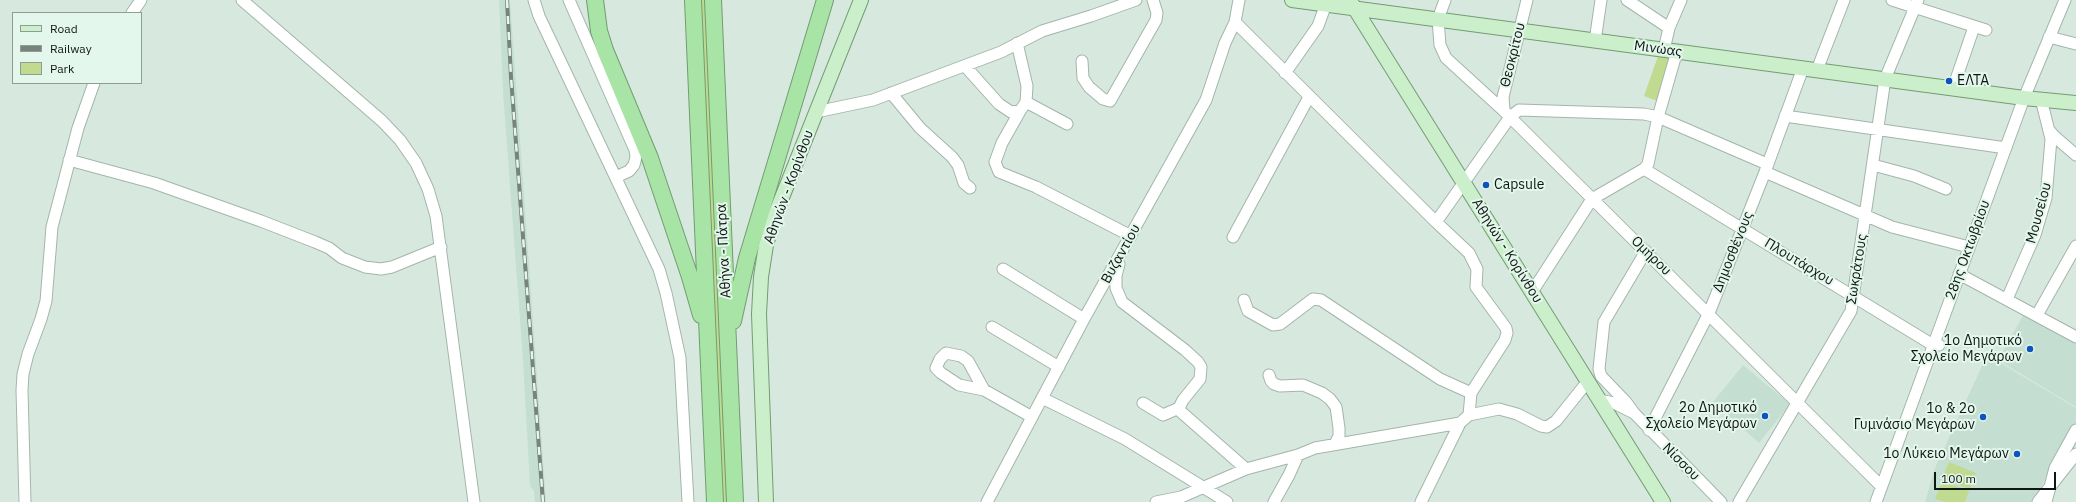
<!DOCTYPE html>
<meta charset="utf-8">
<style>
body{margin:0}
#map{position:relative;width:2076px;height:502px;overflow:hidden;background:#d7e9df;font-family:"IBM Plex Sans",sans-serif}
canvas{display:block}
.legend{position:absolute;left:12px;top:12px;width:130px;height:72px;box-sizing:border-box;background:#e4f7ed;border:1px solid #8f9d95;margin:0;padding:5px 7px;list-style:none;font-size:12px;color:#0f1512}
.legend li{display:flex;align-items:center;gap:8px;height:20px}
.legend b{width:20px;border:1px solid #8f9d95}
.scale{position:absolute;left:1934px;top:472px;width:122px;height:18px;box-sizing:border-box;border:2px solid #0f1512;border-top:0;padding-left:5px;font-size:12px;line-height:14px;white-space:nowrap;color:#0f1512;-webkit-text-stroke:3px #e4f7ed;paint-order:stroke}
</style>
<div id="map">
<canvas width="2076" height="502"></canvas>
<ul class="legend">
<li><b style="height:5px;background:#cbefca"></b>Road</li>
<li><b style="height:5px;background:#77837c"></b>Railway</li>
<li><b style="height:11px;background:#c0da90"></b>Park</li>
</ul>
<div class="scale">100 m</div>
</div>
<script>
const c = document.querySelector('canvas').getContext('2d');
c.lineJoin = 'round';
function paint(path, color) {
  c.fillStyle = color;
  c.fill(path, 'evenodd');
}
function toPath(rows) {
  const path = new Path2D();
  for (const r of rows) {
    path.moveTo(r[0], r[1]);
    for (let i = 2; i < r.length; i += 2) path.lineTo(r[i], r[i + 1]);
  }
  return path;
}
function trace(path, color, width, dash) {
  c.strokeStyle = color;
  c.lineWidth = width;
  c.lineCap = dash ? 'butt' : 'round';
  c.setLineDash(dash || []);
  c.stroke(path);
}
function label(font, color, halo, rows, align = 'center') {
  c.font = font + ' "IBM Plex Sans",sans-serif';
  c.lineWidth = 4;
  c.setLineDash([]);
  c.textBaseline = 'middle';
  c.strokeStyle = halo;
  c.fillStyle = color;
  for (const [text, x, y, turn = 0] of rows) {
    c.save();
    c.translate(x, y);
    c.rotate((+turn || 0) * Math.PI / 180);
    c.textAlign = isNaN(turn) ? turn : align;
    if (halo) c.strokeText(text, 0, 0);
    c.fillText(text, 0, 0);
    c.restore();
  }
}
paint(toPath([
 [499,0,510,0,546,502,535,502,534,491,530,486,523,360,503,92],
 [2025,312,2076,342,2076,407,1998,360],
 [1987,355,2076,408,2076,423,2033,502,1925,502,1935,468],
 [1743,365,1790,404,1759,443,1713,402]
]), '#c4dfd1');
paint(toPath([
 [700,0,705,0,727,502,723,502],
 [1658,56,1672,58,1657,101,1644,96],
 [1949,462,1976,473,1970,489,1942,479],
 [1942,481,1969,491,1965,502,1945,502,1935,499]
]), '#c0da90');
const minor = toPath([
 [242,0,382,121,400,140,416,163,428,189,436,216,474,502],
 [534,0,539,16,659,269,666,293,680,358,688,502],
 [569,0,635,150,636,157,634,165,629,171,616,177],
 [1445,0,1438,19,1440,45,1446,58,1504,111,1881,486],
 [1627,0,1669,28],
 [1892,0,1986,30],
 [132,13,141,0],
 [2049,37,2076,44],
 [1595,41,1601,0],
 [1664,50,1669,28,1681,0],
 [1082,61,1083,78,1089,87,1103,99,1110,101,1156,20,1157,13,1153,0],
 [965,66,999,104,1011,112,1020,111,1026,102,1027,86,1017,43],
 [1817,70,1844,0],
 [1285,73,1318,26,1326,4],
 [1953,88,1974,27],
 [891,93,920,128,952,157,958,165,964,183,970,188],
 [1026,102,1067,124],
 [1020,111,1002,143,995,162,999,172,1036,187,1131,236],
 [1504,111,1503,97,1527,0],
 [816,112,873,100,1001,52,1042,31,1091,16,1136,0],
 [1785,116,2006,148],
 [2049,130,2054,136,2076,155],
 [69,160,154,183,261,221,315,242,329,248,342,258,365,267,381,269,392,267,441,247],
 [1873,165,1914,176,1946,189],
 [1644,169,1933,345,1939,345],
 [1765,172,1892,227,1969,247],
 [1436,222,1510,117,1519,110,1644,114,1658,117,1767,164],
 [1233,237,1309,97],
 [1119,264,1116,276,1116,288,1122,302,1185,350,1198,362,1201,367,1200,379,1183,400,1179,408,1180,411,1246,469],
 [1003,269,1084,319],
 [1959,274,2076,337],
 [1532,292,1592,199,1644,169,1648,164,1658,117,1677,51],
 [2007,299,2035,235,2046,198,2051,139,2041,99],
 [1244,300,1248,311,1273,325,1280,324,1313,299,1321,300,1440,379,1471,393],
 [2037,315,2076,246],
 [992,327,1059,367],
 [1269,375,1271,381,1274,384,1280,386,1303,385,1322,393,1330,399,1336,407,1339,428,1339,436,1335,444],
 [984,390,959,385,941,373,936,368,940,359,946,353,961,356,968,361,984,390,1032,417],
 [1042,398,1125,439,1227,502],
 [1599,400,1614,403,1634,413,1721,502],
 [1143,403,1163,415,1179,408],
 [1634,413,1626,402,1601,376,1599,369,1604,322,1646,251],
 [1469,415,1499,409,1517,414,1541,426,1547,427,1556,421,1588,381],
 [1649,430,1709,313,1765,172,1803,68],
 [25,502,22,390,23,374,28,354,41,319,46,301,52,227,78,128,94,83],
 [987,502,1084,319,1206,100,1225,43,1235,22,1239,0],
 [1156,502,1181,497,1246,469,1298,455,1315,448,1460,423,1469,415,1471,393,1505,340,1507,333,1506,328,1476,287,1477,269,1469,253,1436,222,1235,22],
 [1274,502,1289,475,1298,455],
 [1421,502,1460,423],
 [1739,502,1851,311,1885,79,1918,0],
 [1876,502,2024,98,2065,0],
 [2038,502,2076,454],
 [2046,502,2055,468,2076,430]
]);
const major = toPath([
 [1292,0,2024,98,2076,103],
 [1352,4,1663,502],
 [766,502,759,314,761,277,766,245,775,215,861,0]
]);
const highway = toPath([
 [595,0,599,31,605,50,650,158,690,277,701,315],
 [693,0,715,502],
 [713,0,735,502],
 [733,321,747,258,825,0]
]);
trace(minor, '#a3b5ac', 13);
trace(major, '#739c73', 16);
trace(highway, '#739c73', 18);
trace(minor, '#fff', 11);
trace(major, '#cbefca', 14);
trace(highway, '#a9e4a7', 16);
const rail = toPath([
 [507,0,511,77,543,502]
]);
trace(rail, '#77837c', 4);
trace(rail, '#e4f7ed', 2.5, [8]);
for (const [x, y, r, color] of [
 [1949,81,4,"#0f53bd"],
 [1486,185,4,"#0f53bd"],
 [2030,349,4,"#0f53bd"],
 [1765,416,4,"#0f53bd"],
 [1983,417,4,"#0f53bd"],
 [2017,454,4,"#0f53bd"]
]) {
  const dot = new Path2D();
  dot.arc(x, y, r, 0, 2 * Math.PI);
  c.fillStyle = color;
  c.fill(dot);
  trace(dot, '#e4f7ed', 1.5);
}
label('14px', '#0f1512', '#e4f7ed', [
 ["Μινώας",1658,49,8],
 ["Θεοκρίτου",1513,55,-76],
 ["Αθηνών - Κορίνθου",789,187,-70],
 ["Μουσείου",2039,213,-75],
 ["28ης Οκτωβρίου",1968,250,-70],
 ["Αθήνα - Πάτρα",724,251,-93],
 ["Αθηνών - Κορίνθου",1507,251,58],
 ["Δημοσθένους",1733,252,-68],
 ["Βυζαντίου",1121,254,-61],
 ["Ομήρου",1651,256,44],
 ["Πλουτάρχου",1799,262,31],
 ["Σωκράτους",1857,269,-81],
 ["Νίσσου",1681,462,45]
]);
label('14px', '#0f1512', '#e4f7ed', [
 ["ΕΛΤΑ",1957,81,"left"],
 ["Capsule",1494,185,"left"],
 ["1ο Δημοτικό",2022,341],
 ["Σχολείο Μεγάρων",2022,357],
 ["2ο Δημοτικό",1757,408],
 ["Σχολείο Μεγάρων",1757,424],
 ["1ο & 2ο",1975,409],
 ["Γυμνάσιο Μεγάρων",1975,425],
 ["1ο Λύκειο Μεγάρων",2009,454]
], 'right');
</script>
